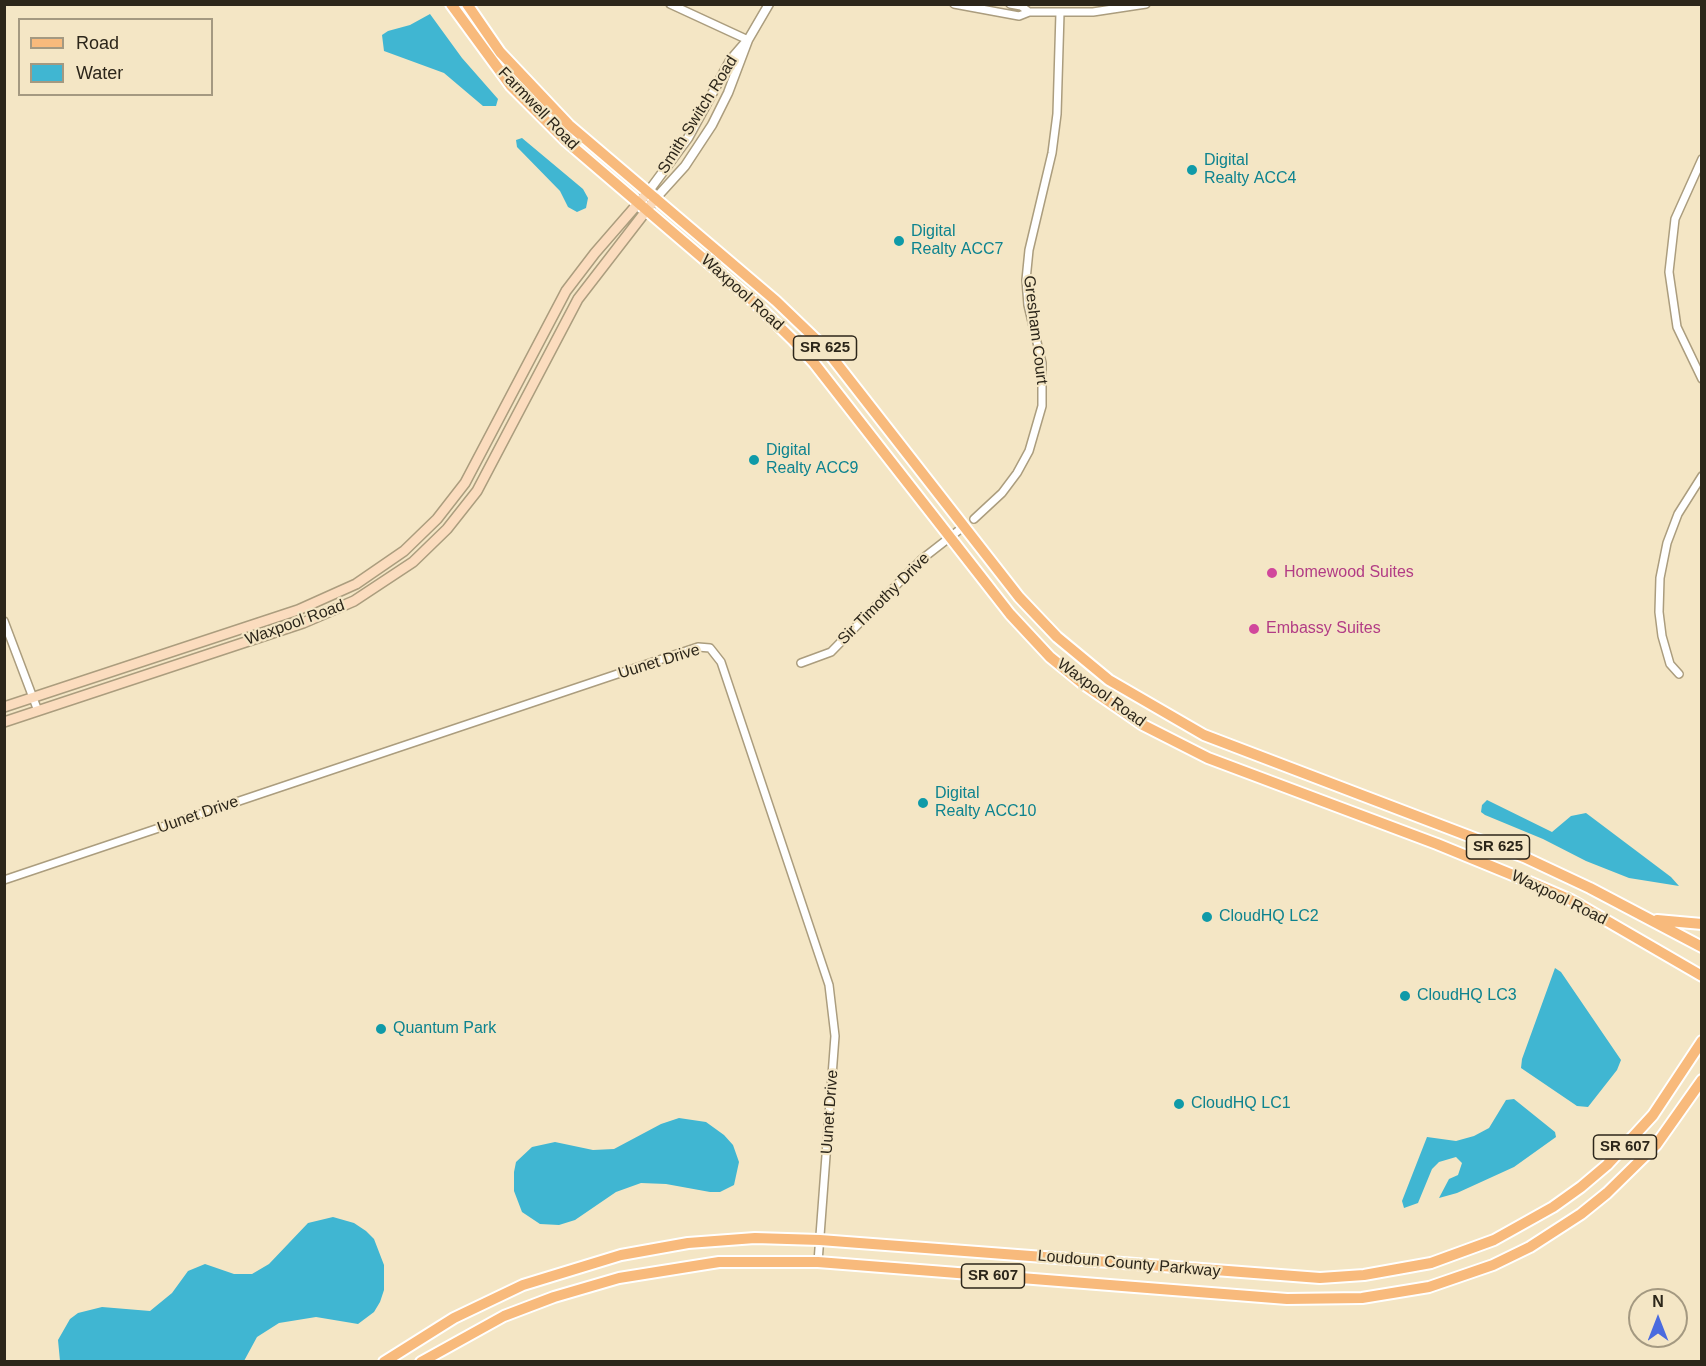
<!DOCTYPE html>
<style>
body{margin:0}
#map{position:relative;width:1706px;height:1366px;overflow:hidden;background:#f4e6c5;font-family:Helvetica,sans-serif}
canvas{display:block}
.frame{position:absolute;inset:0;border:6px solid #2c261a;pointer-events:none}
.legend{position:absolute;left:18px;top:18px;width:195px;height:78px;box-sizing:border-box;background:#f4e6c5;border:2px solid #a49981;margin:0;padding:8px 10px;list-style:none;font-size:18px;color:#2c261a}
.legend li{display:flex;align-items:center;gap:12px;height:30px}
.legend b{width:30px;border:2px solid #a49981}
.north{position:absolute;left:1628px;top:1288px;width:60px;height:60px;box-sizing:border-box;background:#f4e6c5;border:2px solid #a49981;border-radius:50%;rotate:0deg;font-size:16px;font-weight:700;line-height:24px;text-align:center;color:#2c261a}
.north::after{content:'';display:block;margin:auto;width:21px;height:27px;background:#4a6bdf;clip-path:polygon(50% 0,100% 100%,50% 72%,0 100%)}
</style>
<div id="map">
<canvas width="1706" height="1366"></canvas>
<div class="frame"></div>
<ul class="legend">
<li><b style="height:8px;background:#f8ba7c"></b>Road</li>
<li><b style="height:16px;background:#40b6d2"></b>Water</li>
</ul>
<div class="north">N</div>
</div>
<script>
const c = document.querySelector('canvas').getContext('2d');
c.lineJoin = 'round';
function paint(path, color) {
  c.fillStyle = color;
  c.fill(path, 'evenodd');
}
function toPath(rows) {
  const path = new Path2D();
  for (const r of rows) {
    path.moveTo(r[0], r[1]);
    for (let i = 2; i < r.length; i += 2) path.lineTo(r[i], r[i + 1]);
  }
  return path;
}
function trace(path, color, width, dash) {
  c.strokeStyle = color;
  c.lineWidth = width;
  c.lineCap = dash ? 'butt' : 'round';
  c.setLineDash(dash || []);
  c.stroke(path);
}
function label(font, color, halo, rows, align = 'center') {
  c.font = font + ' Helvetica,sans-serif';
  c.lineWidth = 4.5;
  c.setLineDash([]);
  c.textBaseline = 'middle';
  c.strokeStyle = halo;
  c.fillStyle = color;
  for (const [text, x, y, turn = 0] of rows) {
    c.save();
    c.translate(x, y);
    c.rotate((+turn || 0) * Math.PI / 180);
    c.textAlign = isNaN(turn) ? turn : align;
    if (halo) c.strokeText(text, 0, 0);
    c.fillText(text, 0, 0);
    c.restore();
  }
}
paint(toPath([
 [430,14,462,58,498,99,496,106,483,106,444,73,384,51,382,35,388,31,410,25],
 [522,138,583,189,588,198,586,208,577,212,568,207,560,191,517,147,516,140],
 [1487,800,1552,832,1571,816,1586,813,1671,877,1679,886,1629,878,1586,861,1543,839,1485,815,1481,812,1482,805],
 [1555,968,1561,972,1621,1060,1617,1070,1588,1107,1577,1106,1521,1068,1522,1059],
 [1514,1099,1555,1132,1556,1137,1514,1167,1457,1193,1439,1198,1449,1179,1458,1175,1462,1163,1456,1157,1439,1162,1432,1169,1418,1203,1404,1208,1402,1201,1427,1137,1456,1141,1474,1136,1489,1128,1506,1100],
 [679,1118,706,1122,724,1135,733,1145,739,1162,734,1185,720,1192,710,1192,666,1184,641,1183,616,1192,575,1220,559,1225,540,1224,522,1212,514,1191,514,1172,516,1162,532,1147,555,1142,593,1150,614,1149,661,1124],
 [333,1217,354,1223,366,1231,374,1239,384,1265,384,1290,380,1302,374,1312,358,1324,316,1317,279,1323,257,1337,244,1361,60,1361,58,1340,70,1319,78,1313,102,1307,150,1311,172,1293,188,1271,205,1264,234,1274,252,1274,269,1264,308,1223]
]), '#40b6d2');
const minor = toPath([
 [670,4,748,40],
 [954,4,1019,16,1029,12,1093,12,1146,4],
 [1010,4,1021,6,1029,12],
 [1702,159,1675,219,1669,272,1677,327,1702,379],
 [974,519,1002,493,1017,473,1029,451,1042,406,1042,363,1028,305,1026,280,1029,250,1052,153,1057,114,1060,13],
 [4,621,38,711],
 [801,663,831,652,922,559,963,527],
 [1679,674,1670,664,1662,636,1659,612,1660,578,1667,543,1678,514,1702,476],
 [4,880,674,655,698,647,710,648,721,662,829,985,835,1036,818,1262]
]);
const tertiary = toPath([
 [648,192,688,138,731,59,744,44],
 [656,198,685,166,712,125,728,93,748,40,769,4]
]);
const secondary = toPath([
 [4,707,298,610,356,584,404,551,437,519,465,483,566,291,595,253,648,192],
 [4,722,303,623,354,601,413,562,447,529,477,491,578,299,656,198]
]);
const primary = toPath([
 [451,4,511,86,566,141,754,302,793,340,814,363,1010,614,1050,657,1082,683,1143,725,1208,758,1437,844,1520,878,1571,900,1702,976],
 [467,4,500,52,569,125,776,301,824,347,1019,597,1057,637,1109,680,1204,735,1524,857,1590,888,1702,947],
 [1657,920,1702,924],
 [384,1362,454,1318,523,1285,621,1255,688,1243,755,1238,820,1240,1320,1278,1364,1275,1431,1263,1494,1240,1553,1207,1581,1187,1607,1165,1653,1115,1702,1041],
 [421,1362,504,1316,554,1297,619,1278,719,1262,818,1262,1287,1299,1362,1298,1429,1287,1493,1265,1530,1247,1581,1214,1607,1193,1656,1145,1702,1080]
]);
trace(minor, '#ab9d7e', 10);
trace(tertiary, '#ab9d7e', 11);
trace(secondary, '#ab9d7e', 12);
trace(primary, '#fff', 14);
trace(minor, '#fff', 7);
trace(tertiary, '#fff', 8);
trace(secondary, '#fbdcbe', 9);
trace(primary, '#f8ba7c', 10);
for (const [x, y, r, color] of [
 [1192,170,6,"#0f9aa8"],
 [899,241,6,"#0f9aa8"],
 [754,460,6,"#0f9aa8"],
 [1272,573,6,"#d1479c"],
 [1254,629,6,"#d1479c"],
 [923,803,6,"#0f9aa8"],
 [1207,917,6,"#0f9aa8"],
 [1405,996,6,"#0f9aa8"],
 [381,1029,6,"#0f9aa8"],
 [1179,1104,6,"#0f9aa8"]
]) {
  const dot = new Path2D();
  dot.arc(x, y, r, 0, 2 * Math.PI);
  c.fillStyle = color;
  c.fill(dot);
  trace(dot, '#f4e6c5', 2);
}
for (const [x, y, w] of [
 [825,348,63],
 [1498,847,63],
 [1625,1147,63],
 [993,1276,63]
]) {
  const box = new Path2D();
  box.roundRect(x - w / 2, y - 12, w, 24, 4.5);
  c.fillStyle = '#f4e6c5';
  c.fill(box);
  trace(box, '#2c261a', 1.5);
}
label('bold 15px', '#2c261a', null, [
 ["SR 625",825,348],
 ["SR 625",1498,847],
 ["SR 607",1625,1147],
 ["SR 607",993,1276]
]);
label('16px', '#2c261a', '#f4e6c5', [
 ["Farmwell Road",538,109,46],
 ["Smith Switch Road",698,115,-58],
 ["Waxpool Road",742,293,42],
 ["Gresham Court",1035,330,83],
 ["Sir Timothy Drive",884,599,-45],
 ["Waxpool Road",295,623,-20],
 ["Uunet Drive",659,662,-17],
 ["Waxpool Road",1101,693,36],
 ["Uunet Drive",198,815,-19],
 ["Waxpool Road",1559,898,26],
 ["Uunet Drive",830,1112,-86],
 ["Loudoun County Parkway",1129,1264,5]
]);
label('16px', '#0d838f', '#f4e6c5', [
 ["Digital",1204,161],
 ["Realty ACC4",1204,179],
 ["Digital",911,232],
 ["Realty ACC7",911,250],
 ["Digital",766,451],
 ["Realty ACC9",766,469],
 ["Digital",935,794],
 ["Realty ACC10",935,812],
 ["CloudHQ LC2",1219,917],
 ["CloudHQ LC3",1417,996],
 ["Quantum Park",393,1029],
 ["CloudHQ LC1",1191,1104]
], 'left');
label('16px', '#b23c85', '#f4e6c5', [
 ["Homewood Suites",1284,573],
 ["Embassy Suites",1266,629]
], 'left');
</script>
